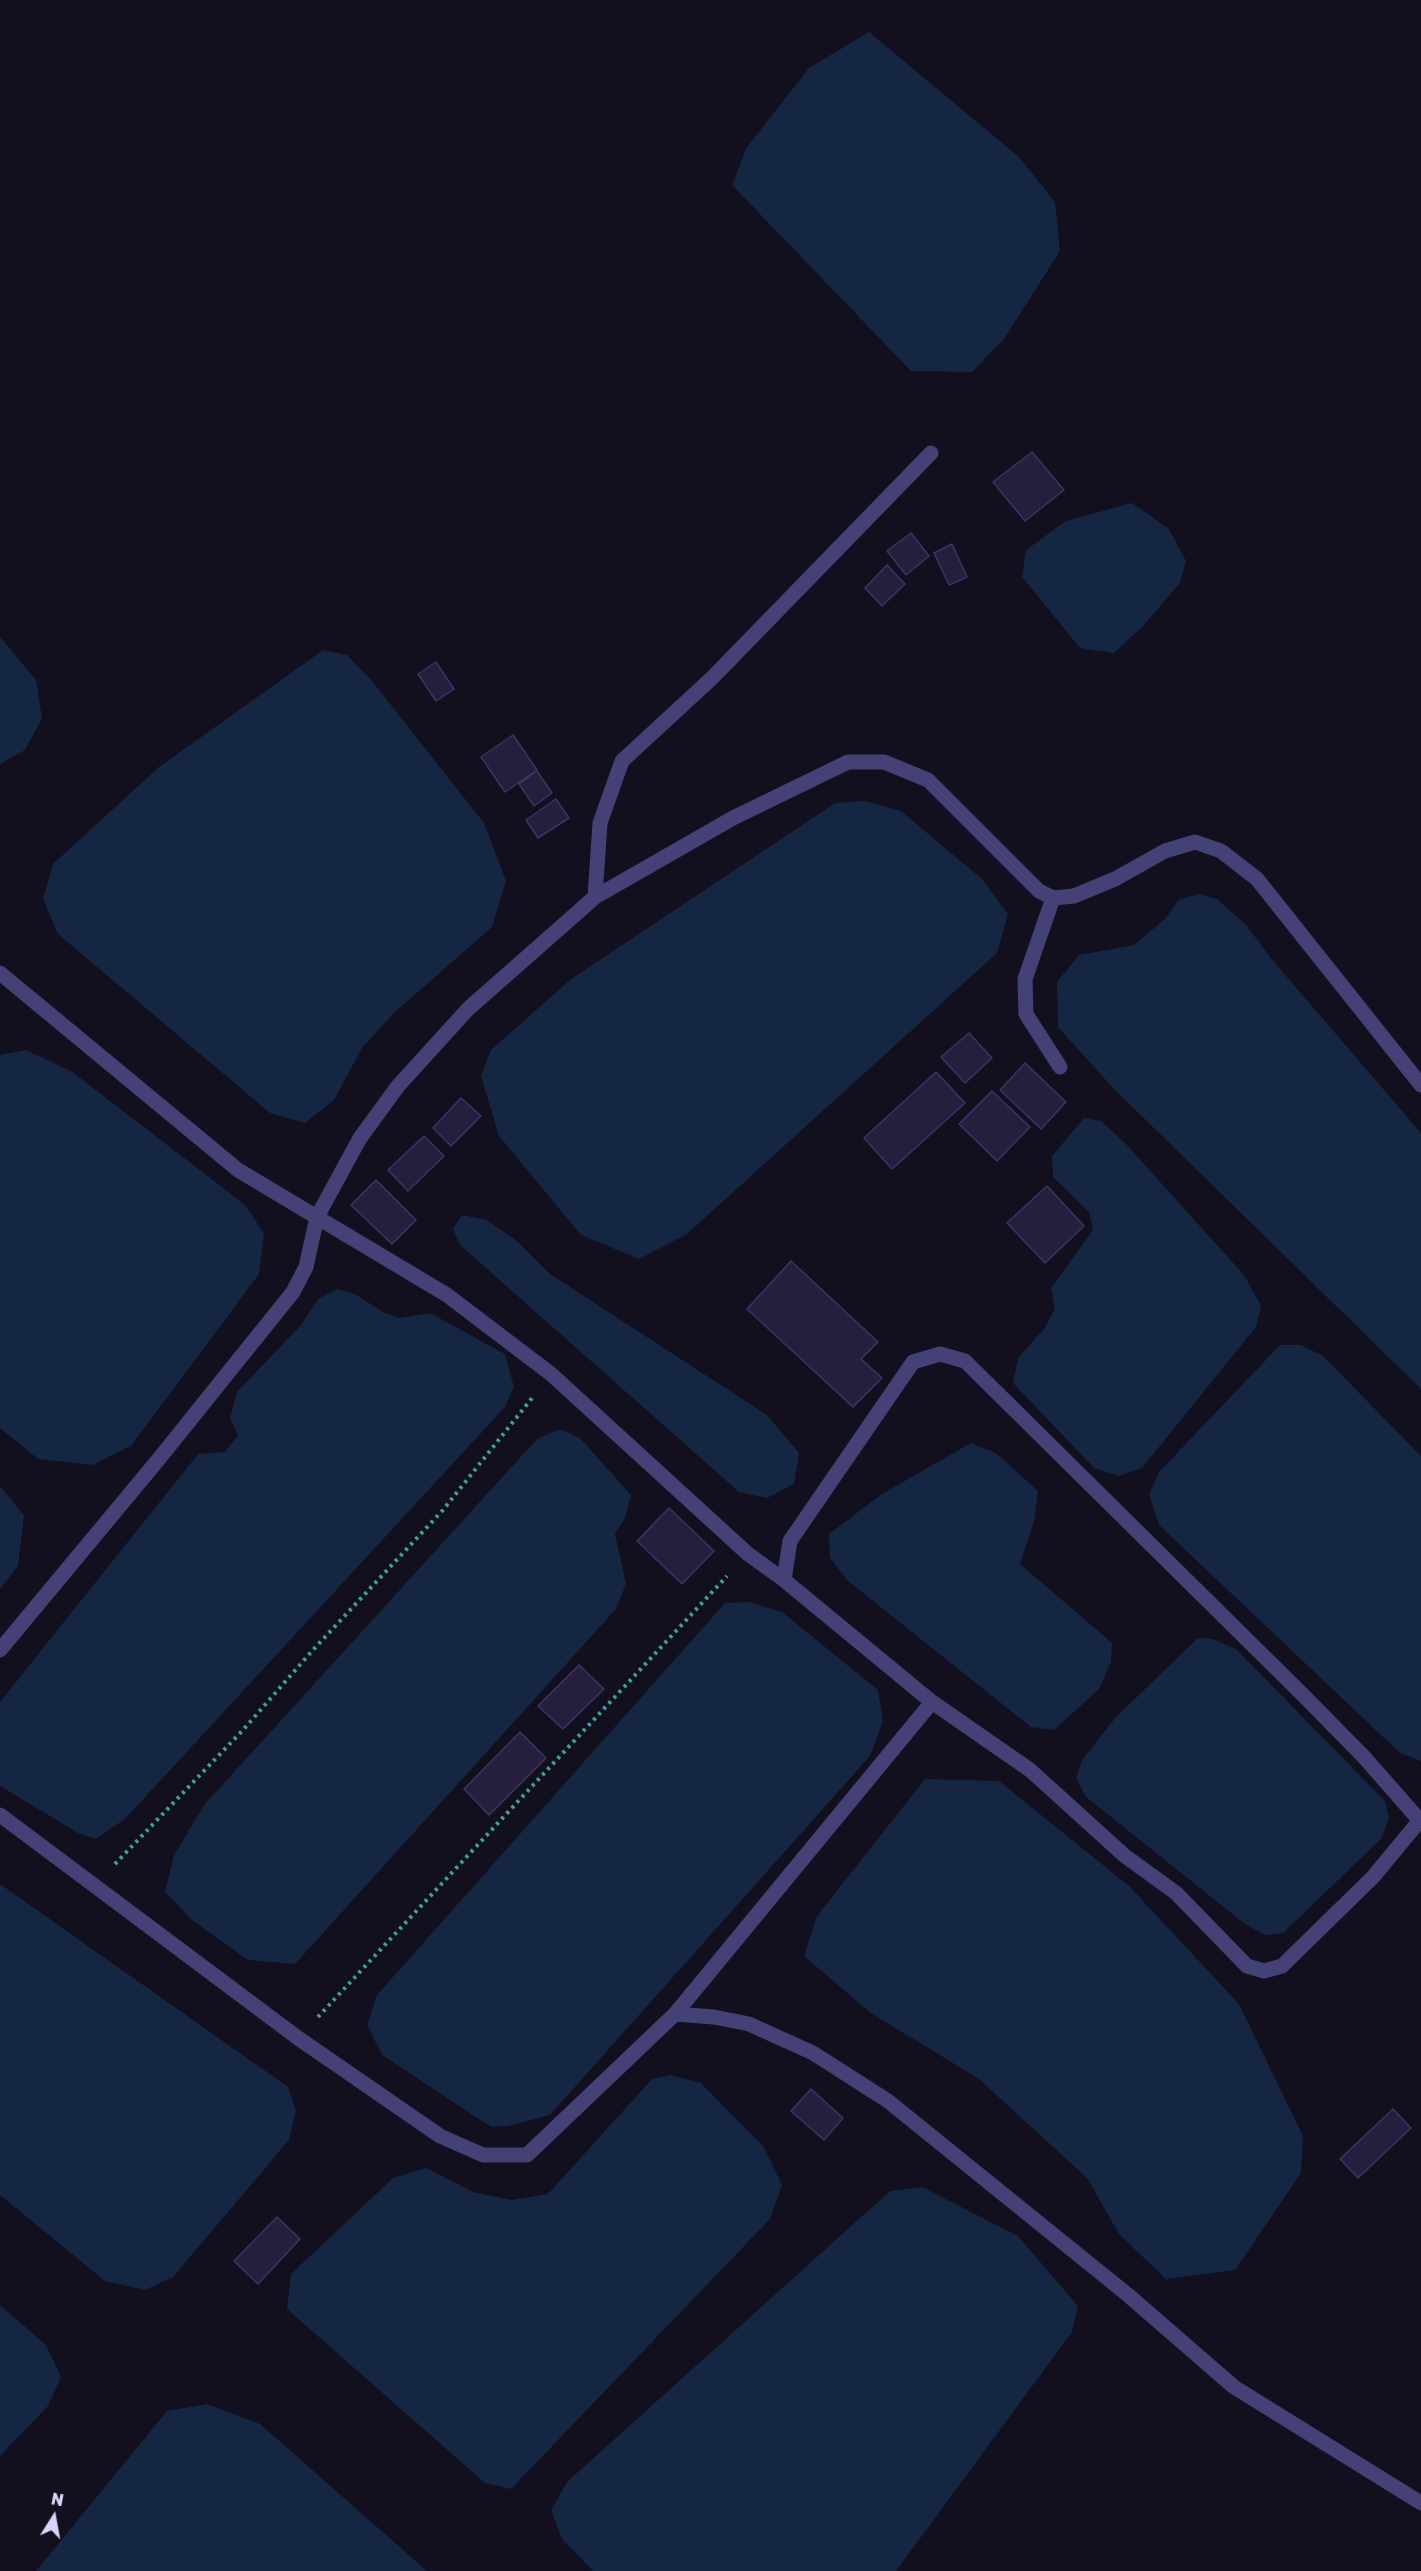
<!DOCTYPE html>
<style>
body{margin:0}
#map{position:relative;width:1421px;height:2571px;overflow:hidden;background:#120f1e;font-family:"Golos Text",sans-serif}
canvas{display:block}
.north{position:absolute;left:24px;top:2487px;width:60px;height:60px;-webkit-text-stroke:4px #120f1e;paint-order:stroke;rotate:11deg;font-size:16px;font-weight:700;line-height:24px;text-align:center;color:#d8d3f9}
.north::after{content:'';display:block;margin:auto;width:21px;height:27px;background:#d8d3f9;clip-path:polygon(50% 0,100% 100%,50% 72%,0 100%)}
</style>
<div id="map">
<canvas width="1421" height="2571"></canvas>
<div class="north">N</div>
</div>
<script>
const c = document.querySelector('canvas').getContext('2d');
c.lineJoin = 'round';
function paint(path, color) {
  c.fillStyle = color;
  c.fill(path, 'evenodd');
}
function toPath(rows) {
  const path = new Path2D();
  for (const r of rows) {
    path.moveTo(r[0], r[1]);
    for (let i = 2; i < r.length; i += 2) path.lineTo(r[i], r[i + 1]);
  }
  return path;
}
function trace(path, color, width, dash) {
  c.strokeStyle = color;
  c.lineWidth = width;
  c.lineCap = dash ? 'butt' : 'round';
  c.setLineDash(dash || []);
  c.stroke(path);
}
paint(toPath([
 [869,32,1019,157,1055,202,1060,251,1004,339,972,372,911,371,732,185,747,147,809,68],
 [1132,503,1169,529,1186,561,1180,583,1143,626,1114,653,1080,648,1022,577,1026,550,1066,521],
 [0,637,36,680,42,718,25,750,0,764],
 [323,650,347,655,372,681,484,823,506,881,492,927,394,1013,362,1048,334,1100,305,1123,270,1113,58,934,43,899,53,864,159,767],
 [865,801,901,811,982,879,1008,914,997,953,687,1234,639,1259,581,1235,499,1136,481,1076,491,1050,571,979,835,803],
 [1199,894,1217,899,1246,925,1274,962,1421,1133,1421,1389,1113,1088,1058,1027,1057,982,1079,955,1134,945,1165,919,1178,900],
 [26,1050,71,1071,244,1204,264,1233,259,1274,131,1446,93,1465,38,1459,0,1428,0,1055],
 [1084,1118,1101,1121,1126,1144,1244,1275,1261,1306,1256,1327,1142,1468,1119,1476,1094,1468,1013,1383,1018,1358,1044,1329,1055,1309,1051,1288,1093,1230,1089,1212,1053,1177,1052,1156],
 [462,1215,487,1220,518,1242,550,1274,767,1415,799,1453,794,1484,767,1498,739,1492,460,1245,453,1229],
 [337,1289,355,1294,383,1312,399,1318,430,1313,505,1354,514,1387,505,1407,125,1819,96,1839,78,1833,0,1786,0,1702,198,1454,225,1452,238,1435,230,1418,237,1392,301,1325,318,1299],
 [1280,1345,1301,1345,1323,1356,1421,1456,1421,1761,1400,1753,1159,1525,1149,1495,1159,1472],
 [560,1429,580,1438,631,1495,625,1518,615,1534,626,1584,616,1609,295,1964,248,1960,192,1920,165,1892,174,1855,205,1804,537,1439],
 [971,1443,996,1453,1038,1491,1034,1522,1020,1564,1112,1643,1111,1662,1099,1689,1054,1730,1031,1727,848,1581,830,1558,829,1534,882,1494],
 [0,1486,24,1515,18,1566,0,1589],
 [749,1602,782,1612,878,1690,883,1721,870,1756,550,2115,508,2126,491,2127,382,2055,367,2025,377,1995,725,1603],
 [1198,1638,1213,1639,1236,1649,1385,1801,1389,1819,1381,1839,1283,1933,1265,1935,1245,1924,1086,1797,1076,1778,1082,1760,1117,1716],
 [925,1779,999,1781,1129,1886,1239,2004,1303,2136,1301,2173,1235,2270,1166,2279,1119,2234,1087,2178,979,2079,871,2013,804,1956,817,1916],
 [0,1884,288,2087,296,2110,289,2140,173,2277,145,2290,105,2281,0,2195],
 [670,2075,701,2083,763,2146,782,2185,770,2219,511,2489,485,2483,287,2309,291,2274,393,2178,426,2168,473,2192,512,2200,548,2194,652,2079],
 [922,2187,1018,2236,1078,2306,1072,2332,896,2571,593,2571,562,2539,551,2510,567,2482,890,2191],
 [0,2305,46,2345,61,2377,48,2406,0,2456],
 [207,2404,260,2424,427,2571,36,2571,167,2411]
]), '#152642');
const building = toPath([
 [1032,452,1064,490,1025,521,993,482,1032,452],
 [911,533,929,556,906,575,887,551,911,533],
 [952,544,967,577,949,585,934,553,952,544],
 [887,565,905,584,882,606,865,588,887,565],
 [436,662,454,689,436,701,418,674,436,662],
 [513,735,537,770,505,792,481,757,513,735],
 [537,771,552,793,534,806,519,784,537,771],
 [556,799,569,818,538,838,526,820,556,799],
 [969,1033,992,1058,965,1083,941,1057,969,1033],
 [1025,1063,1066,1102,1041,1129,1000,1090,1025,1063],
 [936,1072,965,1103,892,1169,864,1138,936,1072],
 [992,1091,1030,1127,997,1161,959,1124,992,1091],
 [461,1098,481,1116,451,1146,433,1128,461,1098],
 [424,1136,444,1156,408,1191,388,1170,424,1136],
 [376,1180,416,1220,392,1244,351,1205,376,1180],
 [1047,1186,1084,1226,1045,1263,1007,1223,1047,1186],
 [791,1261,878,1342,861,1359,882,1378,853,1407,747,1309,791,1261],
 [669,1508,714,1551,682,1584,637,1541,669,1508],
 [579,1665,604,1689,563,1729,538,1706,579,1665],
 [520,1732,546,1758,489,1815,464,1789,520,1732],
 [811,2089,843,2118,824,2140,791,2111,811,2089],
 [1393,2109,1411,2128,1358,2178,1340,2159,1393,2109],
 [277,2217,300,2239,258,2284,234,2261,277,2217]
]);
paint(building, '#251e3c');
trace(building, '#3e3365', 1.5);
trace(toPath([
 [115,1864,243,1730,312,1651,443,1510,532,1398],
 [318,2017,727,1576]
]), '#3ea19e', 4, [3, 4.5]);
trace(toPath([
 [1053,898,1025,979,1026,1014,1060,1067]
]), '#444177', 15);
trace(toPath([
 [595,897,600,823,622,761,712,678,931,453],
 [0,973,238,1170,447,1295,551,1374,748,1554,784,1580,932,1702,1030,1770,1125,1856,1176,1893,1247,1966,1264,1971,1282,1966,1373,1877,1421,1819],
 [784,1580,790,1541,913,1362,940,1354,965,1361,1303,1695,1364,1757,1421,1822],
 [0,1650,158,1460,293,1292,306,1267,317,1217,360,1138,398,1086,468,1009,595,897,733,818,848,762,884,762,928,780,1039,891,1053,898,1074,896,1115,879,1165,851,1195,842,1221,851,1257,879,1421,1085],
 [0,1815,298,2038,440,2136,483,2155,527,2155,675,2014,932,1702],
 [675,2014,714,2017,749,2024,813,2053,888,2101,1128,2295,1234,2387,1421,2503]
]), '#444177', 15);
</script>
